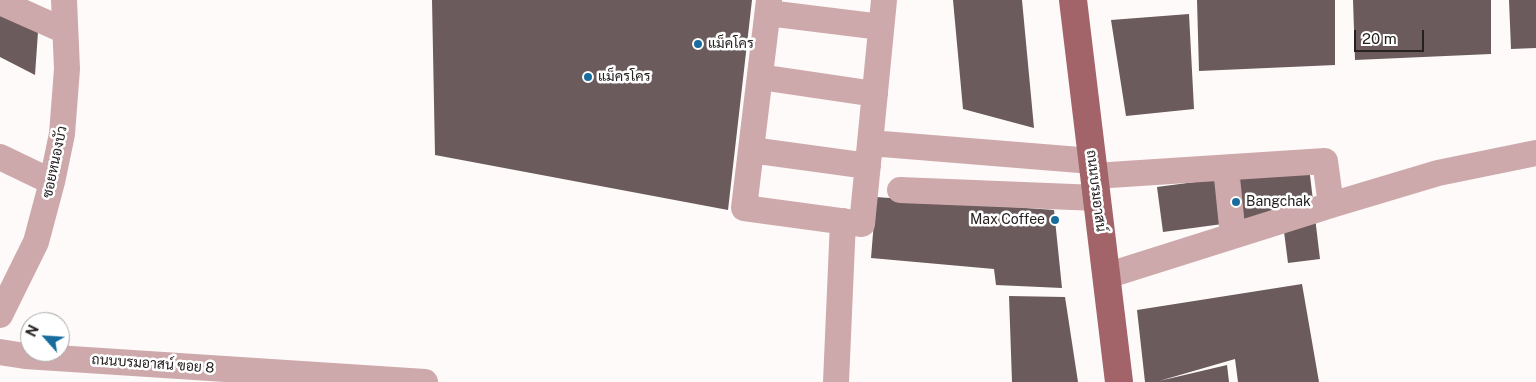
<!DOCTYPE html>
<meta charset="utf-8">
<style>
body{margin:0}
#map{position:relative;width:1536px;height:382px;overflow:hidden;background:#fefafa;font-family:"Public Sans",sans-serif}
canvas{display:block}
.north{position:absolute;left:20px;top:312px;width:50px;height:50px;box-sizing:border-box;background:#fff;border:1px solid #a9a6a6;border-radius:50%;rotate:296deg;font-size:14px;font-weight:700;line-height:20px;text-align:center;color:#272020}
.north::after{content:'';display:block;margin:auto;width:18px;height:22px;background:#196d9e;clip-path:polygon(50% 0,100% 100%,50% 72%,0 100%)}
.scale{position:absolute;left:1354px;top:30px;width:70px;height:22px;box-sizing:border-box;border:2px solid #272020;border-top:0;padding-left:6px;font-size:15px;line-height:18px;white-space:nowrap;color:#272020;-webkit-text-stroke:4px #fff;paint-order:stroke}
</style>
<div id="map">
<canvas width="1536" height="382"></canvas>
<div class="north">N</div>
<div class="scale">20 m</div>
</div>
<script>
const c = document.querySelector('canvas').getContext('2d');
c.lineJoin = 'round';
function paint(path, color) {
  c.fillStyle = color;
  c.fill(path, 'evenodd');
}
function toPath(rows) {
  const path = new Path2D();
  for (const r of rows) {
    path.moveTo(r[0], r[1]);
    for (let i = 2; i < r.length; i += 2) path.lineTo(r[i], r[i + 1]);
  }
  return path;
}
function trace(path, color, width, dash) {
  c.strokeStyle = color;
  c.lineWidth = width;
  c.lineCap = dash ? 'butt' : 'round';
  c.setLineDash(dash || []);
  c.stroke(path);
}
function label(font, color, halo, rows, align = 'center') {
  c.font = font + ' "Public Sans",Sarabun,sans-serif';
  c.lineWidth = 5;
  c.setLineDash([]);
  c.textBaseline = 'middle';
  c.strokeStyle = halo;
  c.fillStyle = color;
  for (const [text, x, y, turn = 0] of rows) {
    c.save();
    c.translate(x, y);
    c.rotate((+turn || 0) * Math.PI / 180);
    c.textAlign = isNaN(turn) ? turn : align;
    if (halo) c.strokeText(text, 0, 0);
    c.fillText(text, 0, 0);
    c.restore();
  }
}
paint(toPath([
 [432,0,752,0,728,210,435,155],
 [953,0,1022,0,1034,128,963,109],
 [1197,0,1335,0,1335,65,1199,71],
 [1353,0,1491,0,1491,54,1355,60],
 [1509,0,1536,0,1536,48,1511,49],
 [1189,14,1194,109,1126,116,1111,20],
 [0,15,38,32,35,75,0,57],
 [1309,167,1320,259,1288,263,1282,216,1163,232,1157,187],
 [876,197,1054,210,1062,288,996,285,994,269,871,258],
 [1302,284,1319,382,1238,382,1235,359,1159,381,1227,365,1229,382,1145,382,1137,310],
 [1009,296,1065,297,1078,382,1012,382]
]), '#6b5b5c');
trace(toPath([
 [769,0,744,208,862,224,870,143,1092,161],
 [0,2,65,31],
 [768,13,881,27],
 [760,77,875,94],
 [870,143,884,0],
 [751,150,868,166],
 [0,157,52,182],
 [1226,168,1233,236],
 [1094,176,1325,161,1331,205,1106,276],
 [900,190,1097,198],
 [1331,205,1438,173,1536,153],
 [0,315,36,242,52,182,62,134,67,69,64,0],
 [0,352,25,356,425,382],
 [836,382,843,221]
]), '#cea9ab', 26);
trace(toPath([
 [1073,0,1119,382]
]), '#a36469', 28);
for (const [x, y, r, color] of [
 [698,44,5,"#196d9e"],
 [588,77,5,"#196d9e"],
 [1236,202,5,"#196d9e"],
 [1055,220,5,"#196d9e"]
]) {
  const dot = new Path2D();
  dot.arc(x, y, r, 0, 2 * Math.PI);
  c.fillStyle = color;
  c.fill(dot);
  trace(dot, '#fff', 2);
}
label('14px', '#272020', '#fff', [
 ["แม็คโคร",708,44],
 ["แม็ครโคร",598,77],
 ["Bangchak",1246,202],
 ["Max Coffee",1045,220,"right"]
], 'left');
label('14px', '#272020', '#fff', [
 ["ซอยหนองบัว",55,162,-78],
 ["ถนนบรมอาสน์",1096,191,83],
 ["ถนนบรมอาสน์ ฃอย 8",153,364,4]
]);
</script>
